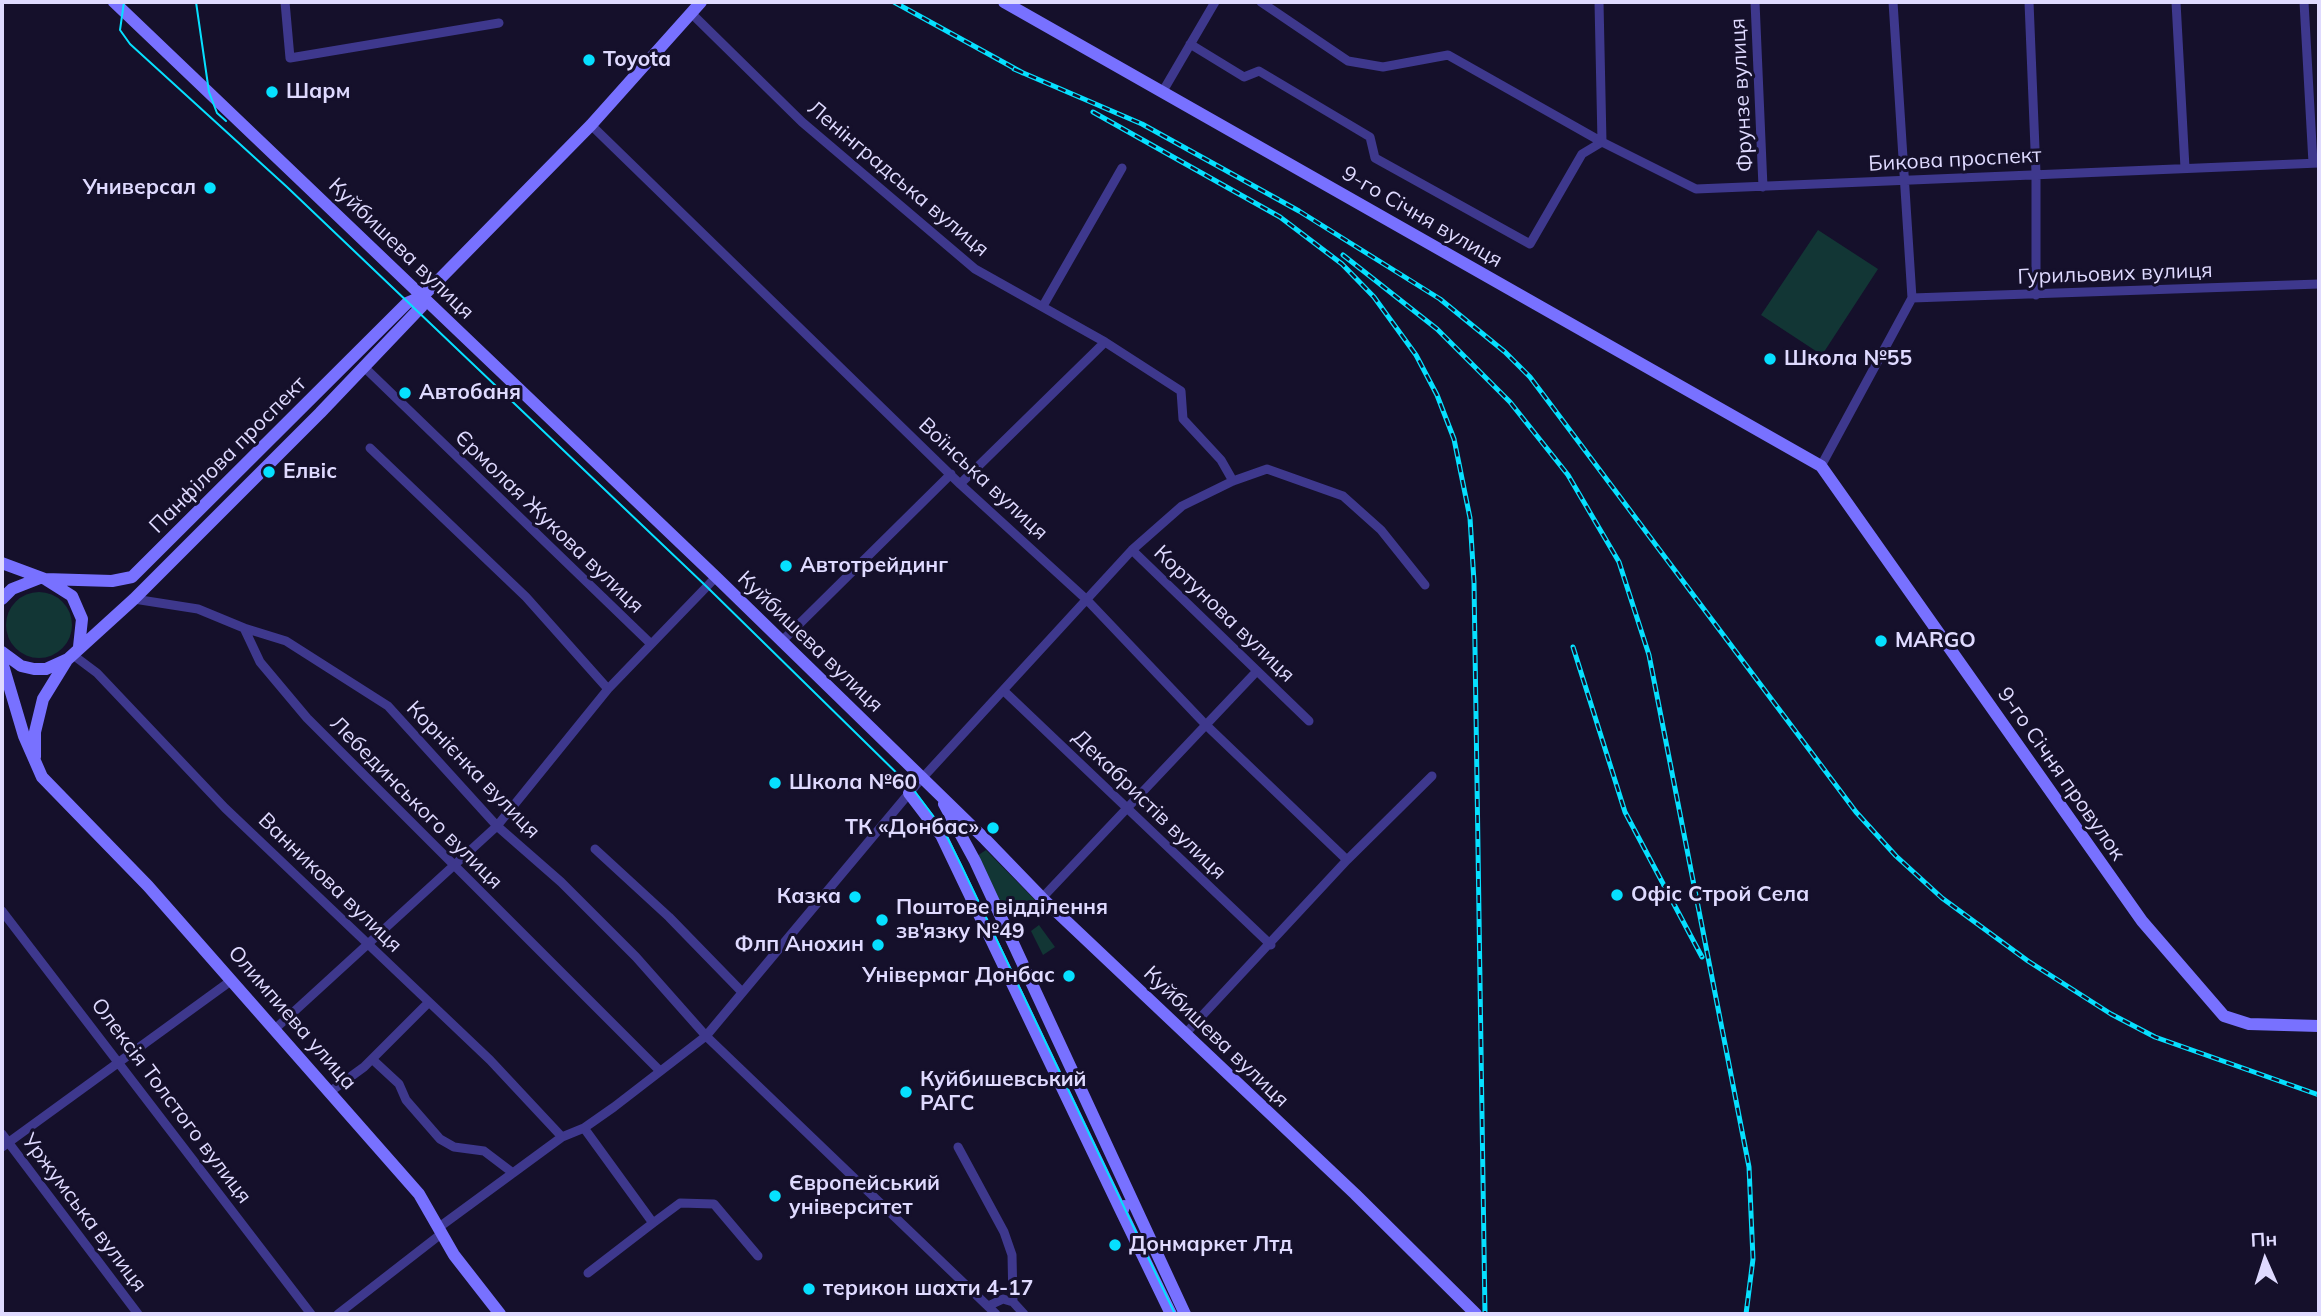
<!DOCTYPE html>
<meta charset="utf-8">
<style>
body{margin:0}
#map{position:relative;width:2321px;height:1316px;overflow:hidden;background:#15102b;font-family:Mulish,sans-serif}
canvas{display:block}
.frame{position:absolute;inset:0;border:4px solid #dfdaff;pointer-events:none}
.north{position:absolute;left:2230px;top:1225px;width:70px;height:70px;-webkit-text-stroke:5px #15102b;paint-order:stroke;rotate:357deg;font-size:19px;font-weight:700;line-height:28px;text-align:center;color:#dfdaff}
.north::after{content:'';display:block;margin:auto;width:24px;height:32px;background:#dfdaff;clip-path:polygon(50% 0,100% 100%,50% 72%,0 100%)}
</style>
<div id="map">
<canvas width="2321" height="1316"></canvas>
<div class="frame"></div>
<div class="north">Пн</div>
</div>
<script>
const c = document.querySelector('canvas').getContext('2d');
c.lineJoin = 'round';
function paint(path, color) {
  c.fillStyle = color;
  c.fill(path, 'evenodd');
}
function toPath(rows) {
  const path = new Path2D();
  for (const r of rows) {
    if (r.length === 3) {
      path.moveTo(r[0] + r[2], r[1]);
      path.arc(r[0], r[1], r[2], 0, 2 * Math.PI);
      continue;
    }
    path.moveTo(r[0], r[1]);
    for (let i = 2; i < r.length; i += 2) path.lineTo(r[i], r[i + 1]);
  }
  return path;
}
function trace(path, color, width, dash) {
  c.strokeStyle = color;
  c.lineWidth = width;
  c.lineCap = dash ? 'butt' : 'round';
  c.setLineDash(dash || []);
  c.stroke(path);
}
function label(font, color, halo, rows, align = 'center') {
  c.font = font + ' Mulish,sans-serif';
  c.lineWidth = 6;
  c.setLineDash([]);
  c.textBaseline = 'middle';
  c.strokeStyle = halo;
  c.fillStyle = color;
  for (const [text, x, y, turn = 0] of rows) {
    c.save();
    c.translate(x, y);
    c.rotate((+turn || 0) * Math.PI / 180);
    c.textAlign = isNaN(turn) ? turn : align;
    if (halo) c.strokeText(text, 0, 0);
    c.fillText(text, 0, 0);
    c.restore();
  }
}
paint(toPath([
 [1818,230,1878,269,1822,355,1761,315],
 [39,625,33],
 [986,850,1037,902,1018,916,1003,908,977,856],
 [1039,925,1055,947,1043,955,1031,931]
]), '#123635');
trace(toPath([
 [285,2,290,58,499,23],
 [1261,2,1348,61,1383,67,1448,55,1602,142,1696,189,2319,163],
 [1599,2,1602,142],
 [1755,2,1763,187],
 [2029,2,2036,173,2036,295],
 [2176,2,2185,168],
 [2304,2,2313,163],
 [691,13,802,122,975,269,1105,342,1181,391,1183,419,1221,460,1233,481],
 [1190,44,1244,77,1259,71,1370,137,1375,158,1530,244,1582,154,1602,142],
 [1163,91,1215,2],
 [591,125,960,484,1087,600,1205,724,1347,860],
 [1912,298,2319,284],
 [1043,306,1122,168],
 [363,366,650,643],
 [370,448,526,597,608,689],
 [1821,466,1912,298,1893,2],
 [960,484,1105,342],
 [134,599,198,609,244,628,260,662,307,718,660,1071],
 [244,628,286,641,388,706,497,826,561,882,636,957,706,1036,996,1314],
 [781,642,951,474],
 [73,655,97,673,225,808,490,1060,562,1137],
 [1004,691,1271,945],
 [1309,721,1132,550,1182,506,1233,481,1267,469,1343,496,1381,530,1425,585],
 [595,849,669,917,742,992],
 [1042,898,1256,672],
 [2,911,311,1314],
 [276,1028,497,826,608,689,716,577],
 [1186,1033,1347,860,1432,776],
 [372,1059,399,1084,406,1100,440,1139,454,1147,484,1151,513,1173],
 [331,1091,364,1067,429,1002],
 [584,1128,653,1223,680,1203,714,1204,758,1256],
 [2,1134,138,1314],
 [2,1147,232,980],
 [958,1147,1004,1232,1012,1255,1013,1302,1003,1299,988,1306],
 [438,1228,562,1137,584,1128,614,1107,706,1036,916,785,1132,550],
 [588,1273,653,1223],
 [1013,1302,1024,1314],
 [338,1314,441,1234]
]), '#3e388d', 9);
trace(toPath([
 [114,2,716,577,985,839,1042,898,1355,1194,1476,1314],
 [1004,2,1821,466,2142,921,2224,1016,2249,1024,2319,1026],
 [423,296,591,125,701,2],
 [2,563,45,579,72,596,82,619,79,647],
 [45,579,112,581,132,577,407,303,423,296],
 [2,599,12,589,40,578],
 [2,652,21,666,34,669,46,669,68,659,134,599,320,413,422,306,423,296],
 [2,662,24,736,42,777,148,886,419,1194,454,1255,500,1314],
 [35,757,35,732,43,699,67,660],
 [909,793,941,835,1122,1213],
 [944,804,975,861,1185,1314],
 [1124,1206,1122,1213,1171,1314]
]), '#7871ff', 12);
trace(toPath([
 [124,2,120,30,130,44,287,187,707,587,913,789,943,829,962,867,1175,1314],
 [196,2,209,92,217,113,226,121]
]), '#06e0ff', 2);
const rail = toPath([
 [894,2,1023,73],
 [1014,69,1142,124,1299,211,1440,299,1505,352,1530,377,1856,812,1896,856,1942,898,2028,961,2111,1014,2155,1037,2319,1095],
 [1093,112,1280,217,1342,264,1374,297,1416,355,1437,395,1454,439,1470,518,1474,582,1485,1314],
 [1343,255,1437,329,1510,402,1568,475,1619,562,1649,655,1749,1167,1753,1259,1746,1314],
 [1573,647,1625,812,1702,957]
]);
trace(rail, '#06e0ff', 5);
trace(rail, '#15102b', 2.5, [8]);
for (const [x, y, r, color] of [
 [589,60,7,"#06e0ff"],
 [272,92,7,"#06e0ff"],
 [210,188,7,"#06e0ff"],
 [1770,359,7,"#06e0ff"],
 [405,393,7,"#06e0ff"],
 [269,472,7,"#06e0ff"],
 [786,566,7,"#06e0ff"],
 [1881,641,7,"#06e0ff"],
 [775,783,7,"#06e0ff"],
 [993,828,7,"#06e0ff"],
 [1617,895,7,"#06e0ff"],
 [855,897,7,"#06e0ff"],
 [882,920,7,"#06e0ff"],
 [878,945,7,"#06e0ff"],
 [1069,976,7,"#06e0ff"],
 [906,1092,7,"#06e0ff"],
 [775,1196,7,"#06e0ff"],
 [1115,1245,7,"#06e0ff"],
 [809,1289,7,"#06e0ff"]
]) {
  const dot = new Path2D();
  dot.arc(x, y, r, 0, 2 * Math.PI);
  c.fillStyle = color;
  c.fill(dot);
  trace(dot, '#15102b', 2.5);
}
label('bold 21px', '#dfdaff', '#15102b', [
 ["Toyota",603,60],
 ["Шарм",286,92],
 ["Универсал",196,188,"right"],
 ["Школа №55",1784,359],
 ["Автобаня",419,393],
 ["Елвіс",283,472],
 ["Автотрейдинг",800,566],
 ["MARGO",1895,641],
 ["Школа №60",789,783],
 ["ТК «Донбас»",979,828,"right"],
 ["Офіс Строй Села",1631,895],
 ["Казка",841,897,"right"],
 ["Поштове відділення",896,908],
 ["зв'язку №49",896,932],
 ["Флп Анохин",864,945,"right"],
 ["Універмаг Донбас",1055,976,"right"],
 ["Куйбишевський",920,1080],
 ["РАГС",920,1104],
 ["Європейський",789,1184],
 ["університет",789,1208],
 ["Донмаркет Лтд",1129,1245],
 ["терикон шахти 4-17",823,1289]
], 'left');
label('21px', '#dfdaff', '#15102b', [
 ["Фрунзе вулиця",1742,95,-93],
 ["Бикова проспект",1955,160,-3],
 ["Ленінградська вулиця",898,179,40],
 ["9-го Січня вулиця",1422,217,30],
 ["Куйбишева вулиця",401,249,44],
 ["Гурильових вулиця",2115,274,-2],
 ["Панфілова проспект",228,455,-45],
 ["Воїнська вулиця",983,479,43],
 ["Єрмолая Жукова вулиця",549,522,44],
 ["Кортунова вулиця",1224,614,44],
 ["Куйбишева вулиця",810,642,44],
 ["Корнієнка вулиця",473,770,46],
 ["9-го Січня провулок",2061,774,55],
 ["Лебединського вулиця",416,803,45],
 ["Декабристів вулиця",1149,805,44],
 ["Ванникова вулиця",330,883,44],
 ["Олимпиева улица",292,1018,49],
 ["Куйбишева вулиця",1216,1037,44],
 ["Олексія Толстого вулиця",171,1101,53],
 ["Уржумська вулиця",84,1213,53]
]);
</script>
